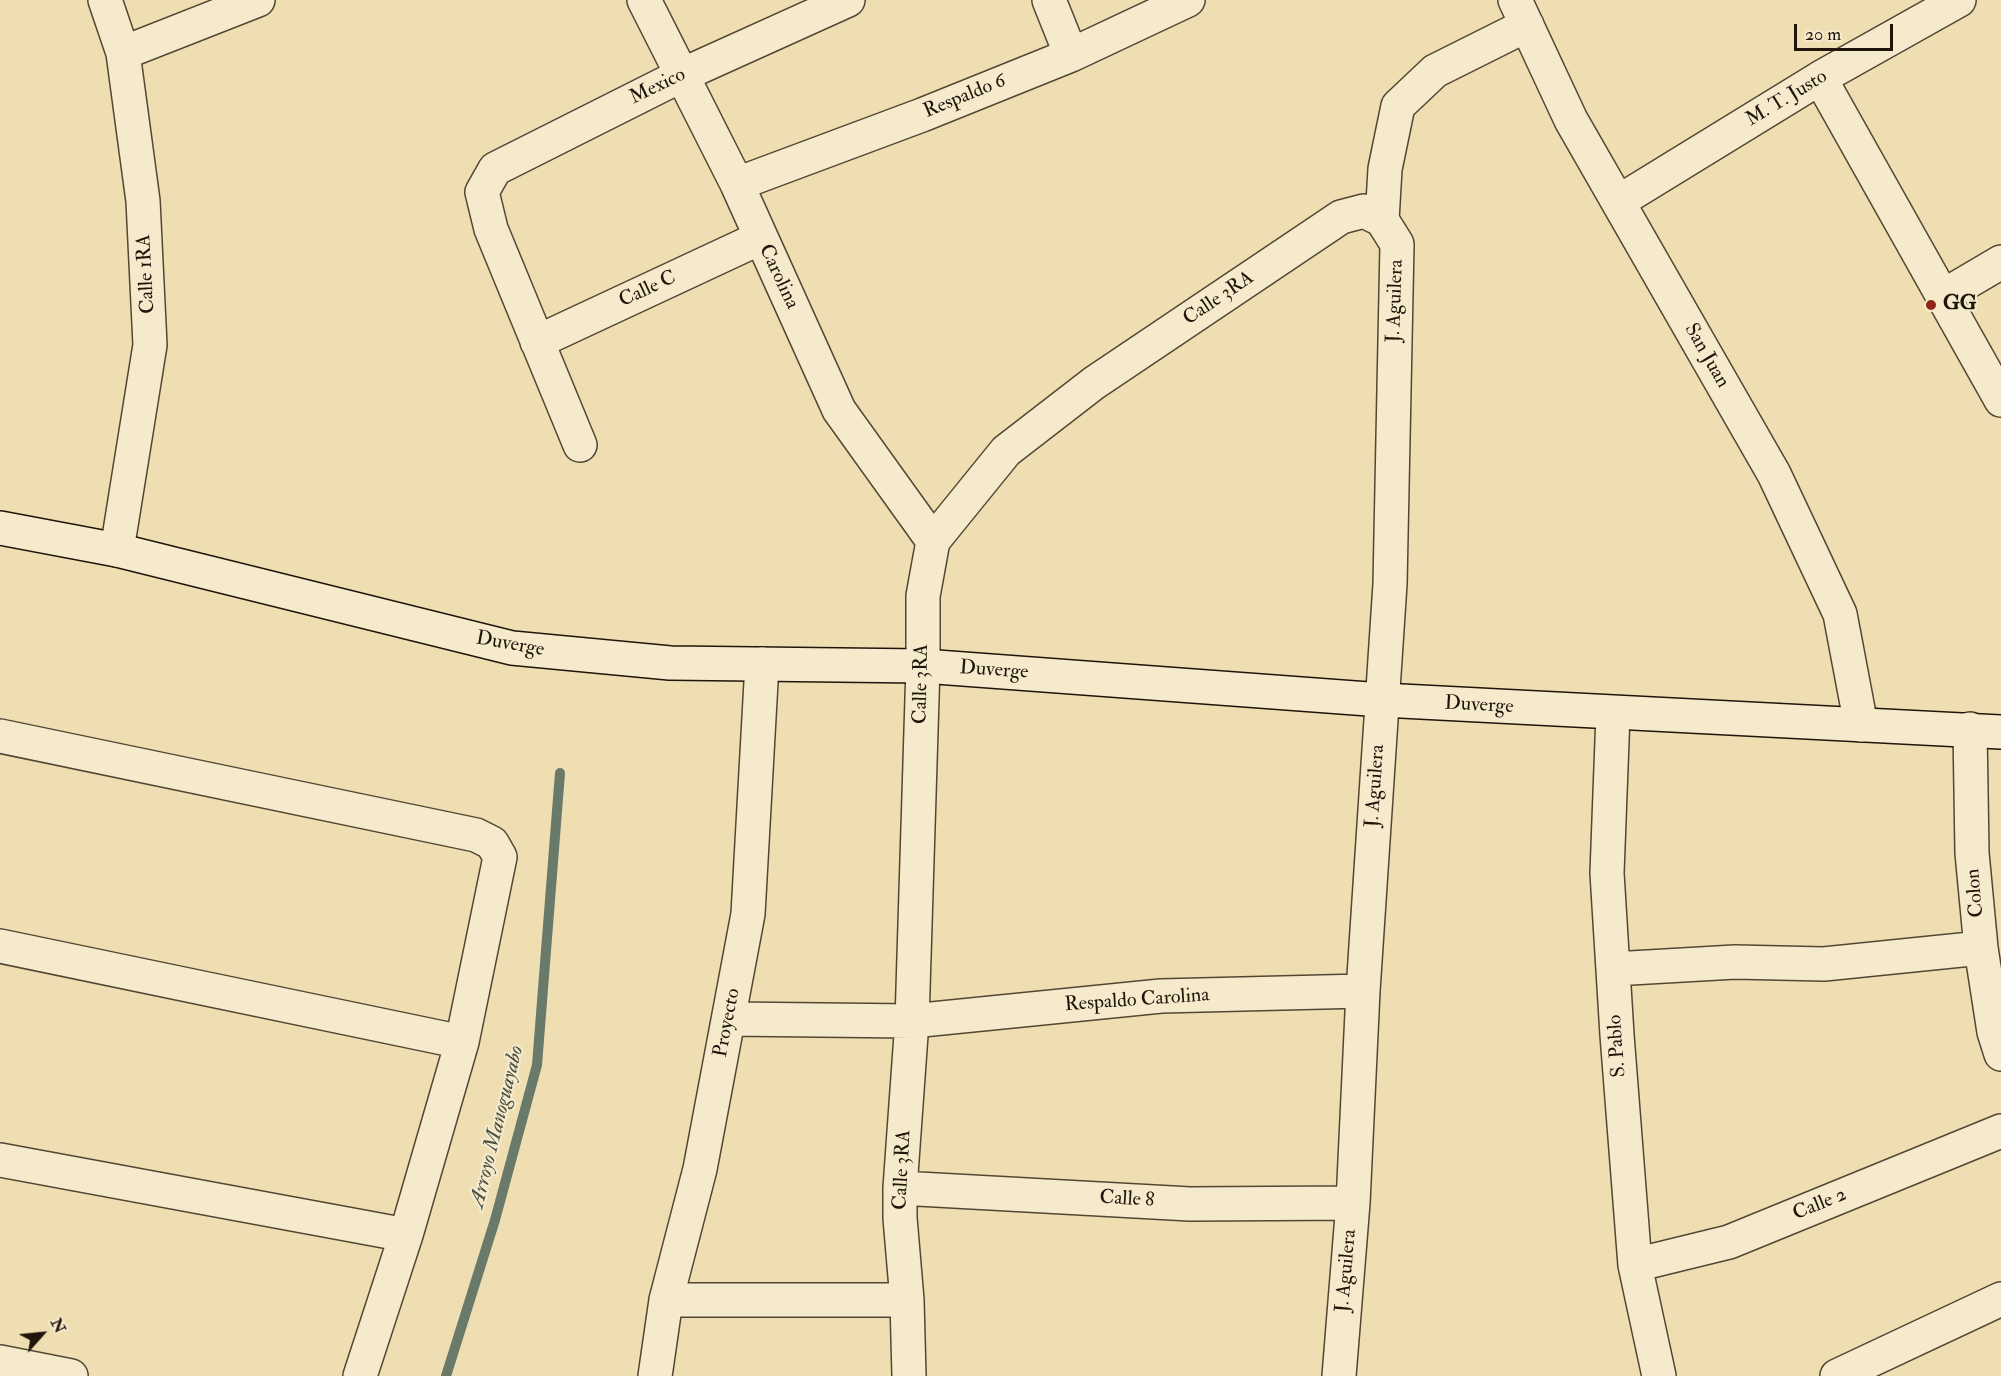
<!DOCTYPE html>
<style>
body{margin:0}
#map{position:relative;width:2001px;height:1376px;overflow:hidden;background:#efdeb1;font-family:"IM FELL Double Pica",serif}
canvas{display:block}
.north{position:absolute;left:12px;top:1304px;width:60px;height:60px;-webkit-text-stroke:4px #f5eacc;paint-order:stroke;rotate:63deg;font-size:16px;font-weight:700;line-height:24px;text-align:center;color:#1f150b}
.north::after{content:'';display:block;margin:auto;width:21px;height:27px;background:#1f150b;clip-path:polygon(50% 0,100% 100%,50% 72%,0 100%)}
.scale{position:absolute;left:1794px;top:24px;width:99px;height:27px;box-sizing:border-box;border:3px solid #1f150b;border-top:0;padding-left:8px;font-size:18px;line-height:21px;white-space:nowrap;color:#1f150b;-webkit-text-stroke:4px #f5eacc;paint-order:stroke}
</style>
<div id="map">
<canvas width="2001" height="1376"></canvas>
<div class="north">N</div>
<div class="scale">20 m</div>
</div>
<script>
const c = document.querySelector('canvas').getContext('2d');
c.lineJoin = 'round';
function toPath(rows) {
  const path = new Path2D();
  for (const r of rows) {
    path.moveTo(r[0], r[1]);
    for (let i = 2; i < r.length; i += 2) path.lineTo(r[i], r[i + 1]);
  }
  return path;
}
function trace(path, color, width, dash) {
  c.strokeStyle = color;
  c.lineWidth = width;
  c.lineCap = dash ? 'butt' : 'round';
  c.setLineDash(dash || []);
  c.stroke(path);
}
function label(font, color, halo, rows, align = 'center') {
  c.font = font + ' "IM FELL Double Pica",serif';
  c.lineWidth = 4.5;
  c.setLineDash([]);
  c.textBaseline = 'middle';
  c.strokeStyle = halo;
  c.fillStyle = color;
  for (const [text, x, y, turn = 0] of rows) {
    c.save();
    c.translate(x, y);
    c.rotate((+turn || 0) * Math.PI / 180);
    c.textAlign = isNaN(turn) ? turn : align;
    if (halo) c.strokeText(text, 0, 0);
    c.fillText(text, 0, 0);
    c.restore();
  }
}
trace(toPath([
 [446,1376,495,1220,537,1065,560,773]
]), '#69796a', 10);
const street = toPath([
 [105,0,123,53,143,201,150,345,117,550],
 [644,0,737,184,839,410,933,541],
 [1049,0,1071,55],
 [1515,0,1571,120,1774,474,1840,614,1861,725],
 [123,53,258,0],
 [1820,78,2001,400],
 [737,184,922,115,1071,55,1188,0],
 [1618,202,1820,78,1959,0],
 [1382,220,1385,169,1398,106,1435,71,1527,25],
 [1945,295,2001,262],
 [537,342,760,238],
 [580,445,491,229,482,192,495,169,682,75,848,0],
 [1613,714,1607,873,1617,1035,1635,1265,1659,1376],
 [1970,729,1972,853,1981,948,1994,1032,2001,1054],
 [0,736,476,835,492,843,500,857,462,1042,406,1235,360,1376],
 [0,946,462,1042],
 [1613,969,1735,962,1824,964,1981,948],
 [729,1019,912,1021,1161,996,1363,991],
 [0,1160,406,1235],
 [900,1188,1190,1204,1353,1203],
 [1635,1265,1729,1242,2001,1131],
 [666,1300,907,1300],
 [0,1362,71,1376],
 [655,1376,666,1300,700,1169,748,914,762,664],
 [909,1376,907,1300,900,1218,900,1188,912,1021,923,666,923,596,933,541,1006,451,1094,383,1341,217,1364,211,1382,220,1397,244,1390,584,1363,991,1353,1203,1339,1376],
 [1837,1376,2001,1299]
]);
const secondary = toPath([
 [0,528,117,550,512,648,670,663,923,666,1382,700,2001,732]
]);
trace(street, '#534734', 36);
trace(secondary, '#1f150b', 36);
trace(street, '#f5eacc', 33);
trace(secondary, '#f5eacc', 33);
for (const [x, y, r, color] of [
 [1931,305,6,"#8f2418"]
]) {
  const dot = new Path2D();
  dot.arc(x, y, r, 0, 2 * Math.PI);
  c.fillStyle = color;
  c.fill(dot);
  trace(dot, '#f5eacc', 2);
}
label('20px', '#1f150b', '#f5eacc', [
 ["Mexico",658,87,-26],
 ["Respaldo 6",965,97,-22],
 ["M. T. Justo",1787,99,-31],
 ["Calle 1RA",147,274,-93],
 ["Carolina",778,277,65],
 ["Calle C",648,290,-25],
 ["Calle 3RA",1219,299,-34],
 ["J. Aguilera",1396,301,-88],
 ["San Juan",1706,356,60],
 ["Duverge",510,645,10],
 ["Duverge",994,671,4],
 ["Calle 3RA",922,684,-89],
 ["Duverge",1479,706,3],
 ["J. Aguilera",1376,786,-86],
 ["Colon",1976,893,-95],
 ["Respaldo Carolina",1137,1001,-4],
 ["Proyecto",728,1023,-79],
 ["S. Pablo",1618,1046,-94],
 ["Calle 3RA",903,1170,-87],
 ["Calle 8",1127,1200,3],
 ["Calle 2",1820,1205,-22],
 ["J. Aguilera",1347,1271,-85]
]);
label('bold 20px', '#1f150b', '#f5eacc', [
 ["GG",1943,305]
], 'left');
label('italic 21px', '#4a4f42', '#f5eacc', [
 ["Arroyo Manoguayabo",498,1127,-76]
]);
</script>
